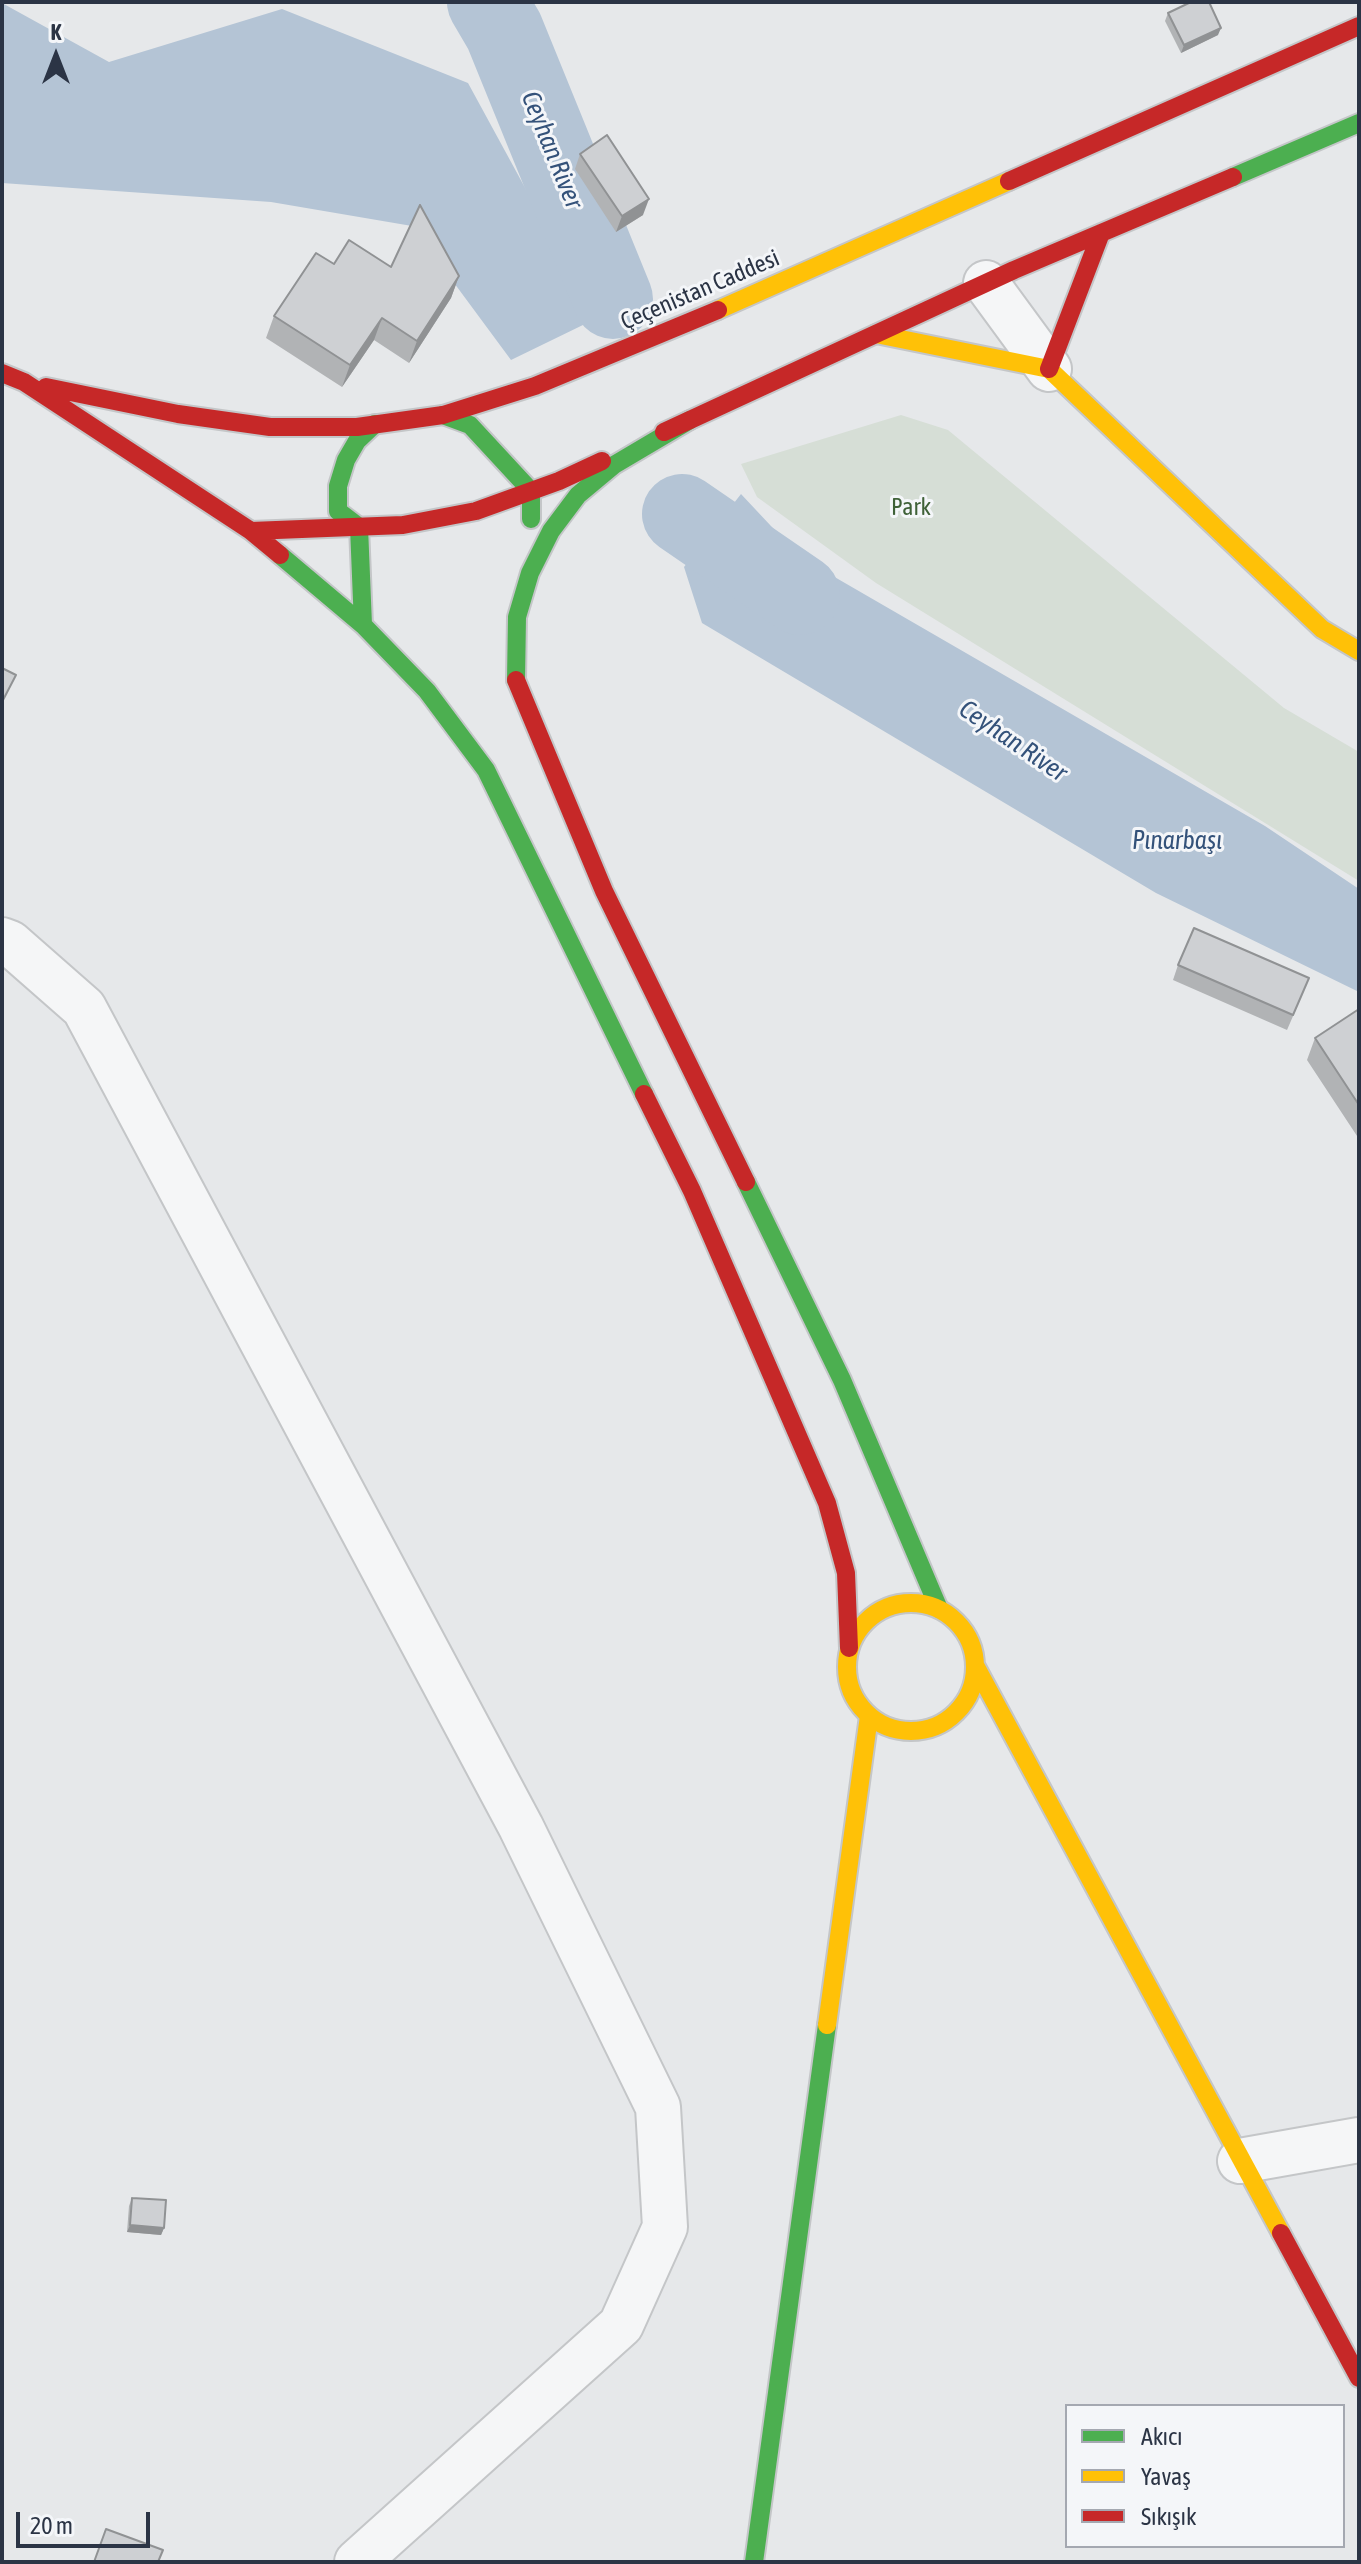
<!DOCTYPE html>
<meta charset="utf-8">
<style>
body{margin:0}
#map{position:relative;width:1361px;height:2564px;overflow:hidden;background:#e6e8ea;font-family:"Asap Condensed",sans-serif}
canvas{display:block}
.frame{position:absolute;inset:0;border:4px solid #2b3445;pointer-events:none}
.legend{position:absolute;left:1065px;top:2404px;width:280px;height:144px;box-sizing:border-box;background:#f4f6f9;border:2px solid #a4a8b1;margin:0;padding:10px 14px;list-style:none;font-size:24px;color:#2b3445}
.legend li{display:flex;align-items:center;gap:16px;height:40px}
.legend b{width:40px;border:2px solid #a4a8b1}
.north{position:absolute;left:16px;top:16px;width:80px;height:80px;-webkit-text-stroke:6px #f4f6f9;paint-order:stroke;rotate:0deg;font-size:22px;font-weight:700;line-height:32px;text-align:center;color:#2b3445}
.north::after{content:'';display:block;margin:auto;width:28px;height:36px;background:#2b3445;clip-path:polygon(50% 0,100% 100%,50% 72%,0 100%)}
.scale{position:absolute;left:16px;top:2512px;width:134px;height:36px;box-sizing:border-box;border:4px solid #2b3445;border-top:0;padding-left:10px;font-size:24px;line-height:28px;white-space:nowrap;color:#2b3445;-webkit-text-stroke:6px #f4f6f9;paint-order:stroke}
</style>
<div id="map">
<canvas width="1361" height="2564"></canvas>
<div class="frame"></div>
<ul class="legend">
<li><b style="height:10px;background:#4caf50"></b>Akıcı</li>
<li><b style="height:10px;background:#ffc107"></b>Yavaş</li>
<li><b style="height:10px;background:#c62828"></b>Sıkışık</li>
</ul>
<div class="north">K</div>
<div class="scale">20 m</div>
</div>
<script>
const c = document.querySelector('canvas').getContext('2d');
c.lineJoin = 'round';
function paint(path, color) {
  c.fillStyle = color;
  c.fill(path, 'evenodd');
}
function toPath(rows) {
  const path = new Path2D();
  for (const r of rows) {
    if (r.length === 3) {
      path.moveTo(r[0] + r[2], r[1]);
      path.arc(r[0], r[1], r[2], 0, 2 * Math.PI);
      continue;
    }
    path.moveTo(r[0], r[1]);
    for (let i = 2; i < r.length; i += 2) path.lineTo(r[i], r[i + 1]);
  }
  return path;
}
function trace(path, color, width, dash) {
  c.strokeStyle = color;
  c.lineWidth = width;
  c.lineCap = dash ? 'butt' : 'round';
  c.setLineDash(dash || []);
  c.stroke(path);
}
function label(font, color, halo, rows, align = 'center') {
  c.font = font + ' "Asap Condensed",sans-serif';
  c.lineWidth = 6;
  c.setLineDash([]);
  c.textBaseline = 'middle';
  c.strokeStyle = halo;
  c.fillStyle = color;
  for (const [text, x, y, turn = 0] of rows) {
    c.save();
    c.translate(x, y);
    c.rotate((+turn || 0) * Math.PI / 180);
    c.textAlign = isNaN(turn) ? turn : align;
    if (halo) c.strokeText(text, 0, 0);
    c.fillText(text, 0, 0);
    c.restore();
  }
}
paint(toPath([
 [901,415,948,430,1284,708,1359,752,1359,881,876,583,757,497,741,464]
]), '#d6ded6');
paint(toPath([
 [2,3,109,62,282,9,468,83,535,206,585,324,511,360,412,226,271,202,2,183],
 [741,494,800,557,1265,826,1359,889,1359,992,1156,893,702,623,684,567]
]), '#b4c4d5');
trace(toPath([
 [487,2,504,31,613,299],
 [682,514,800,595]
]), '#b4c4d5', 80);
const street = toPath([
 [986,283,1049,369],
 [2,940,10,943,84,1008,521,1827,658,2107,665,2227,621,2325,357,2562],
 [1240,2161,1359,2140]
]);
const fast = toPath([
 [1233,177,1359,123],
 [443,415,470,425,531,491,531,519],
 [280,555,363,625,427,691,486,770,644,1094],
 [363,625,359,527,338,511,338,486,346,460,357,441,375,424],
 [516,680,517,617,530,573,551,531,578,495,614,465,690,420],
 [746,1182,842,1380,939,1609],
 [754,2562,827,2025]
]);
const slow = toPath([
 [718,310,1009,181],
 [876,334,1049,369,1322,629,1359,651],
 [911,1667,64],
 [976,1667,1281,2233],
 [827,2025,869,1716]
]);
const jam = toPath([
 [1009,181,1359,26],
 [1049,369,1101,233],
 [2,373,24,382,251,531,280,555],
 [46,387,178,414,270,427,357,427,443,415,535,386,718,310],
 [664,432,1014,270,1233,177],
 [251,531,403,525,476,511,559,481,602,461],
 [516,680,604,891,746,1182],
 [644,1094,692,1191,827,1503,846,1573,849,1648],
 [1281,2233,1359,2378]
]);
trace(street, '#c4c6c8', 48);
trace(fast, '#c4c6c8', 22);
trace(slow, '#c4c6c8', 22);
trace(jam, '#c4c6c8', 22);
trace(street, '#f5f6f7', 44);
trace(fast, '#4caf50', 18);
trace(slow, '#ffc107', 18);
trace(jam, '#c62828', 18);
paint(toPath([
 [1168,13,1218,35,1181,53,1165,21],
 [580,154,643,215,616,232,575,169],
 [334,264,391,267,459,276,451,298,409,363,374,340,342,387,266,338,274,316],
 [1178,965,1303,993,1287,1030,1173,980],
 [1359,1009,1359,1139,1307,1060,1315,1038],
 [132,2198,164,2228,161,2235,127,2232,129,2206]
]), '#b1b3b5');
paint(toPath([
 [1221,28,1218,35,1181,53,1184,45],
 [649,199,643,215,616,232,622,216],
 [459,276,451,298,409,363,417,341],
 [382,318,374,340,342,387,350,365],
 [130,2225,164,2228,161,2235,127,2232]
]), '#909294');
const building = toPath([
 [1191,2,1209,2,1221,28,1184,45,1168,13,1191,2],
 [607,135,649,199,622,216,580,154,607,135],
 [420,205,459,276,417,341,382,318,350,365,274,316,316,253,334,264,349,240,391,267,420,205],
 [2,668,16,675,2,702,2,668],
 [1194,928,1309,978,1293,1015,1178,965,1194,928],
 [1359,1009,1359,1105,1315,1038,1359,1009],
 [132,2198,166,2200,164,2228,130,2225,132,2198],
 [106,2529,163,2550,158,2562,94,2562,106,2529]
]);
paint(building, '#ced0d3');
trace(building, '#909294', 2);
label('24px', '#2b3445', '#f4f6f9', [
 ["Çeçenistan Caddesi",700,290,-23]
]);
label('24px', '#3f6138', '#f4f6f9', [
 ["Park",911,507]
]);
label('italic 26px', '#34527a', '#f4f6f9', [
 ["Ceyhan River",552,150,68],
 ["Ceyhan River",1013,741,34],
 ["Pınarbaşı",1177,841]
]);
</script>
